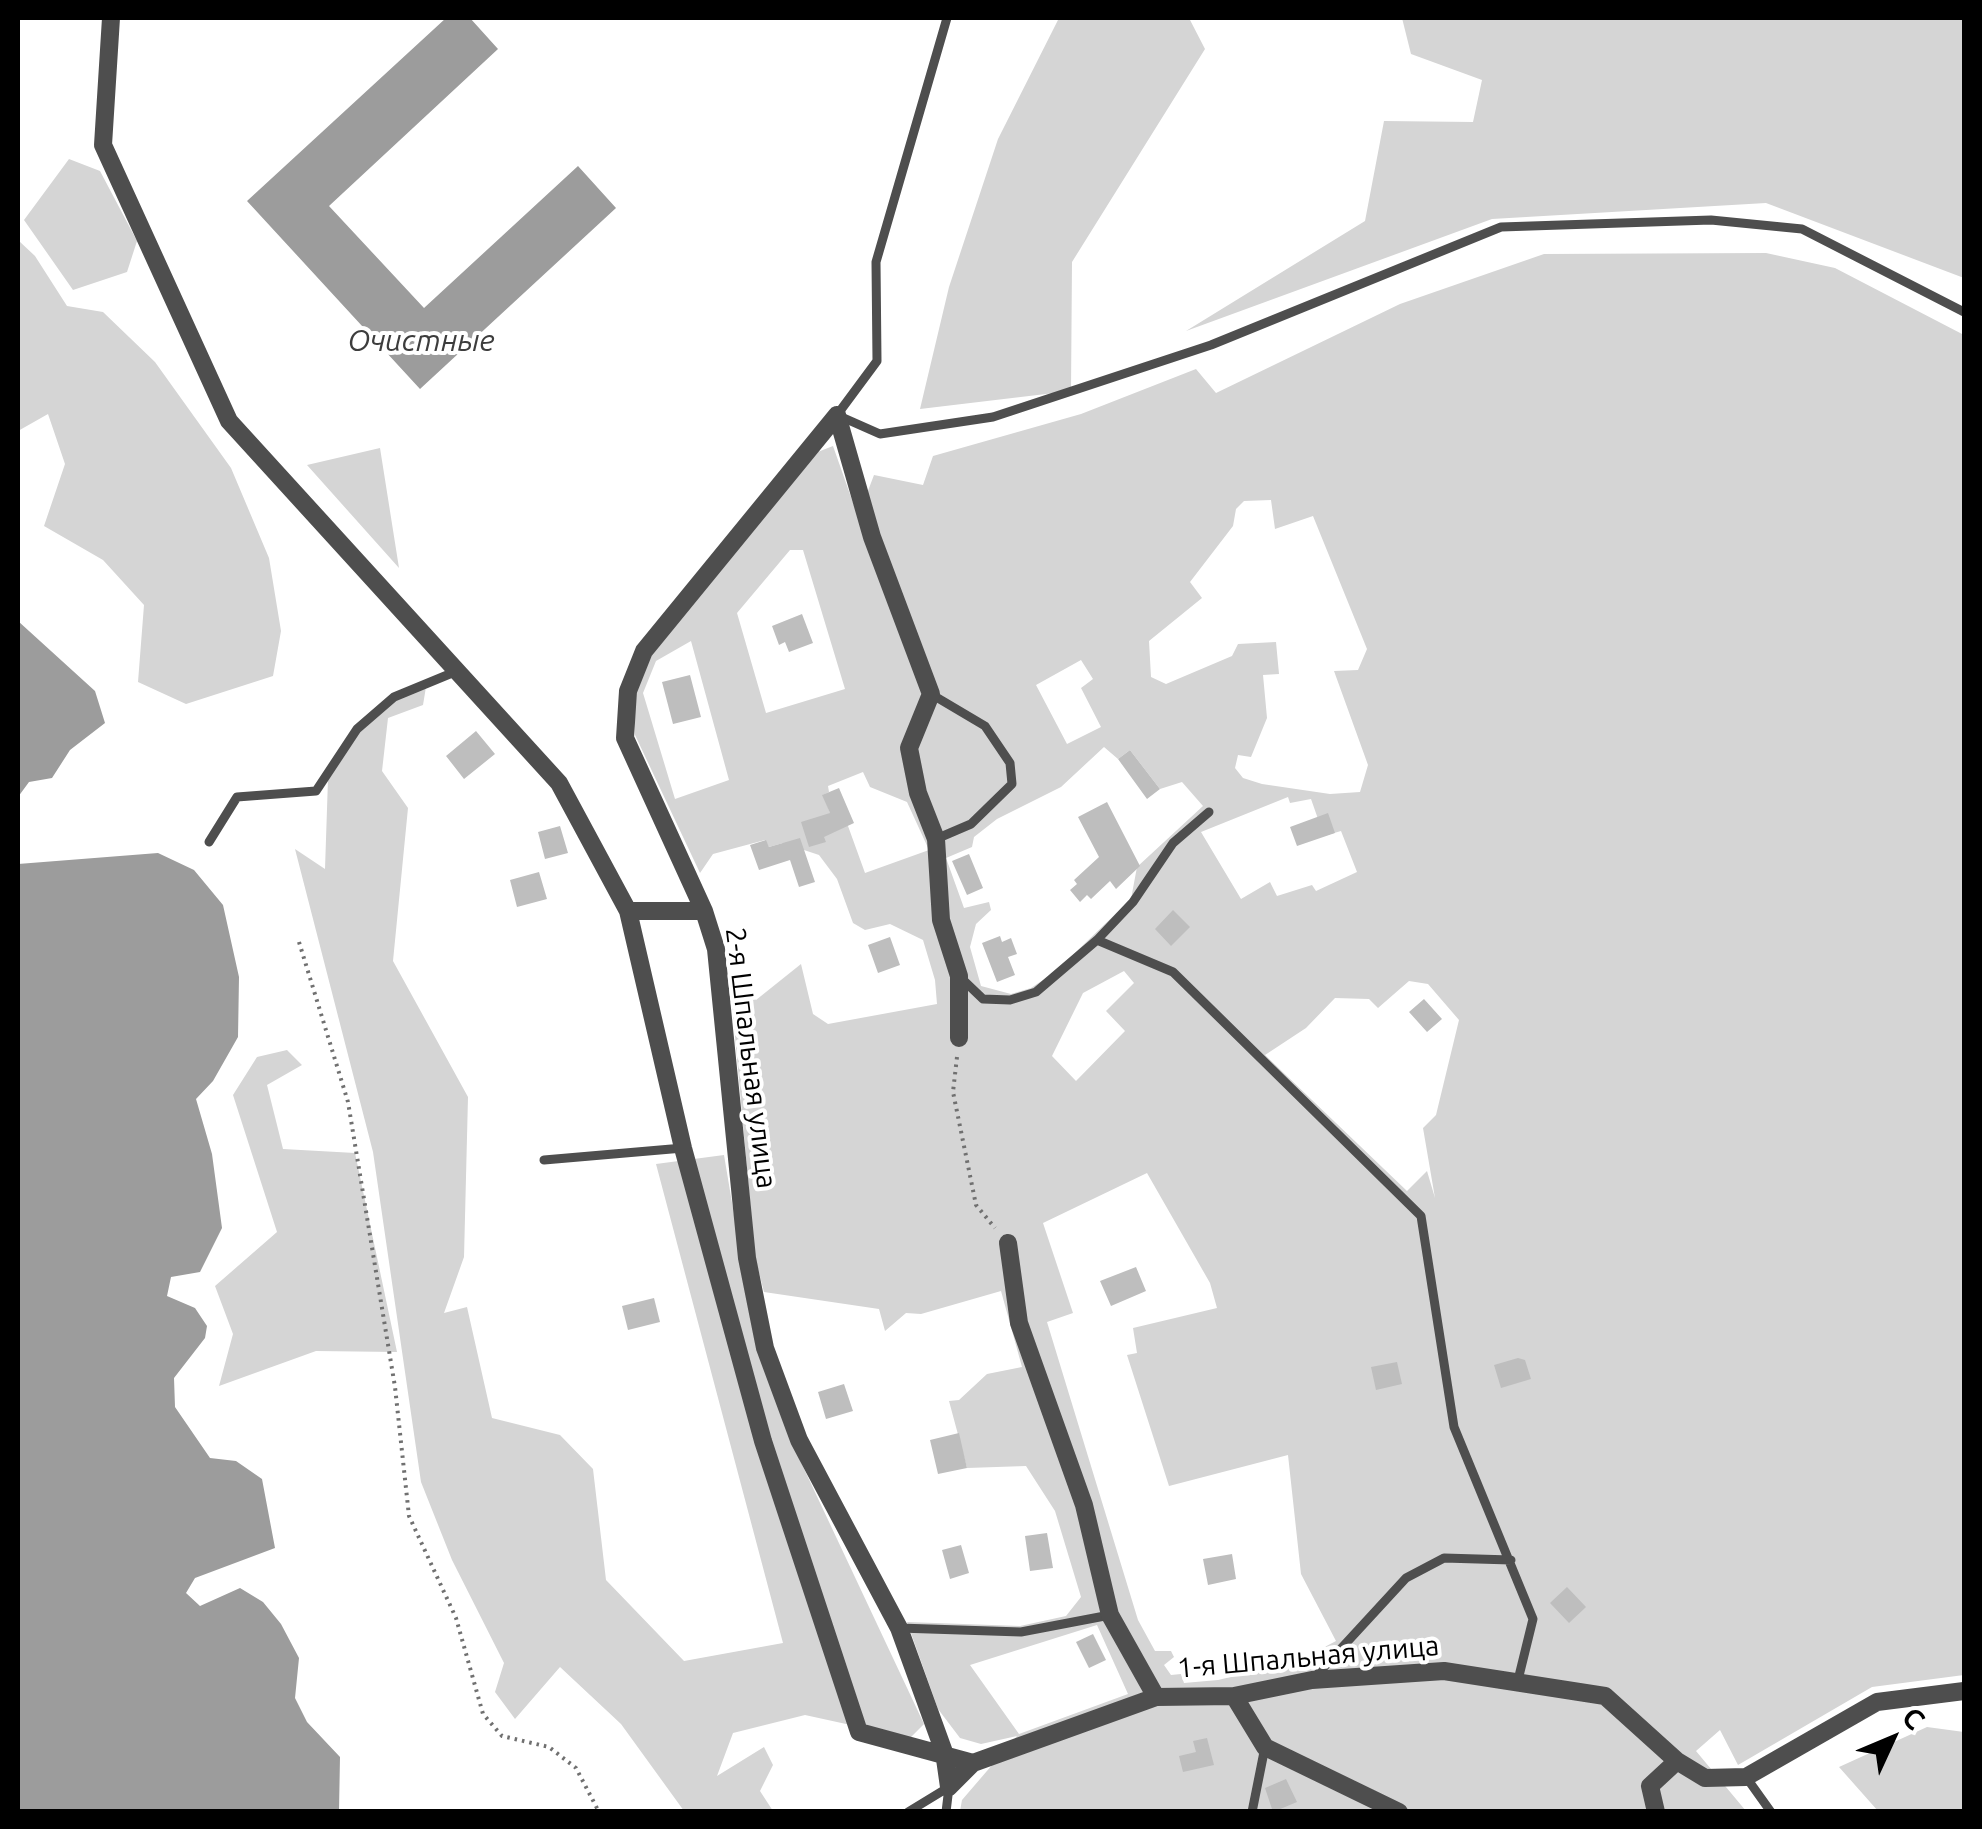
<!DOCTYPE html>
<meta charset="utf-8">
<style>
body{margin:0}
#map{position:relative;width:1982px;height:1829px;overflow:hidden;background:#fff;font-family:Ubuntu,sans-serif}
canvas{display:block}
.frame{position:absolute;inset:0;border:20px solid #000;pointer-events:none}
.north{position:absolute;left:1842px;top:1689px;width:100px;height:100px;-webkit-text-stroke:8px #fff;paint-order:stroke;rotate:46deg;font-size:28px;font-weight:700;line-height:40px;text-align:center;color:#000}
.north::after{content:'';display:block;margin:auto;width:35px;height:45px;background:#000;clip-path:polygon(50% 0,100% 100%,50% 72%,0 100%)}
</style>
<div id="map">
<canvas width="1982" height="1829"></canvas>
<div class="frame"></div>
<div class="north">С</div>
</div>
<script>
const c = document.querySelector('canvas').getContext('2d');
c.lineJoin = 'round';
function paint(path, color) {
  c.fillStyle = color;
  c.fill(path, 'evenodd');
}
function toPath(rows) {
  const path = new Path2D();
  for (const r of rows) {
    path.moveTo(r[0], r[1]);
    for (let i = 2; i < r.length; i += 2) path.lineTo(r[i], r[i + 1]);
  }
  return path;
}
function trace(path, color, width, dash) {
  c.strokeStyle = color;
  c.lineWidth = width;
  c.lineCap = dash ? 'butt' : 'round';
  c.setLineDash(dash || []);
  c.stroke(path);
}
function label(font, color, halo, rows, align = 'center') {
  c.font = font + ' Ubuntu,sans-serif';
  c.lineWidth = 8;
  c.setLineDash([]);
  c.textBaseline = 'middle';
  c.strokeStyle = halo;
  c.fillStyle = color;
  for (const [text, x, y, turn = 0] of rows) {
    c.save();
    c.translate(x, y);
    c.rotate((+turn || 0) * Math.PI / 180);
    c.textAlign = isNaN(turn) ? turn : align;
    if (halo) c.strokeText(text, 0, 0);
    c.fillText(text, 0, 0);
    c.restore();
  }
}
paint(toPath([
 [1059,18,1189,18,1205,49,1072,262,1071,391,920,409,949,287,998,139],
 [1402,18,1964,18,1964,278,1766,203,1492,219,1186,331,1365,221,1384,121,1473,122,1482,80,1411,54],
 [69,159,100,171,137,241,127,272,73,290,24,220],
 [18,240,35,256,67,306,103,312,155,362,231,468,269,558,281,631,273,676,186,704,138,682,144,605,103,560,44,526,65,464,48,414,18,431],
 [1766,253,1835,268,1964,335,1964,1675,1872,1687,1738,1765,1720,1730,1696,1751,1746,1811,960,1811,962,1800,1017,1736,981,1744,960,1738,938,1709,907,1622,1020,1626,1066,1616,1081,1597,1055,1511,1026,1466,967,1468,949,1401,959,1400,987,1374,1022,1367,1001,1291,921,1314,906,1313,885,1331,879,1309,764,1292,755,1257,731,992,751,989,756,1000,801,964,813,1014,828,1024,937,1004,935,980,923,940,890,924,865,930,853,923,837,879,819,855,783,843,769,847,765,840,713,854,700,873,635,735,634,693,650,657,810,455,833,446,858,517,874,475,923,485,933,456,1081,414,1196,369,1216,393,1400,304,1544,254],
 [1271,500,1275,529,1313,516,1367,649,1358,670,1334,671,1368,765,1360,792,1330,794,1262,784,1243,778,1235,768,1238,755,1251,757,1267,718,1263,675,1279,674,1276,642,1238,644,1232,656,1166,684,1151,677,1149,641,1202,598,1190,582,1233,526,1236,509,1244,501],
 [790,550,803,550,845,689,766,713,737,613],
 [691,641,729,780,675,799,643,693,656,661],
 [1081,660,1093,679,1081,688,1101,727,1067,744,1036,685],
 [1104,747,1118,759,1130,750,1160,789,1182,782,1203,806,1137,867,1131,899,1055,972,1031,988,1011,994,981,986,970,947,976,924,991,910,989,902,964,908,946,858,972,847,974,837,997,819,1061,787],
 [863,772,870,787,907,802,929,850,865,873,848,826,835,825,823,795,829,792,828,786],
 [1288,797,1290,803,1311,799,1324,836,1341,831,1357,872,1316,891,1312,885,1277,896,1270,882,1241,899,1201,832],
 [1124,971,1134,983,1106,1011,1125,1031,1076,1081,1052,1056,1083,993],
 [1409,981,1428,984,1459,1020,1436,1115,1423,1128,1435,1198,1427,1171,1407,1191,1265,1055,1306,1028,1335,998,1369,999,1378,1008],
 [1147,1173,1210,1283,1217,1308,1133,1328,1137,1353,1127,1355,1169,1486,1288,1455,1301,1574,1336,1641,1298,1661,1218,1680,1184,1683,1181,1674,1171,1675,1164,1665,1174,1657,1171,1651,1155,1651,1138,1620,1047,1322,1073,1313,1043,1223],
 [1097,1625,1128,1694,1019,1734,970,1665],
 [380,448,399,568,307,465],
 [426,687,423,705,388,718,382,771,408,808,393,961,468,1097,464,1257,444,1313,467,1307,492,1418,560,1435,593,1469,606,1580,684,1661,783,1643,656,1164,724,1155,756,1346,798,1456,924,1724,910,1738,805,1715,733,1733,717,1776,764,1747,773,1765,760,1791,773,1811,684,1811,621,1724,560,1667,515,1719,495,1692,504,1663,452,1560,421,1482,373,1152,295,849,325,869,328,779,359,731,396,699],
 [287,1050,302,1065,267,1085,283,1149,355,1153,397,1352,316,1351,219,1386,233,1334,215,1286,277,1232,233,1095,257,1057],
 [1927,1727,1964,1732,1964,1811,1878,1811,1839,1767]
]), '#d5d5d5');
paint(toPath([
 [446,18,470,18,498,49,329,206,424,308,578,166,616,208,420,389,247,201],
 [18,621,95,691,105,723,70,750,52,778,29,782,18,797],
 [158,853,194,870,223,905,239,977,238,1037,213,1081,196,1099,212,1154,222,1228,200,1272,171,1277,167,1296,195,1308,207,1326,205,1338,174,1378,175,1407,210,1458,236,1461,262,1479,275,1548,195,1578,186,1593,200,1606,240,1588,263,1602,281,1624,299,1658,295,1698,307,1722,340,1757,339,1811,18,1811,18,864]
]), '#9c9c9c');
paint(toPath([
 [802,614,813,643,789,652,785,642,779,645,772,626],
 [690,675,701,717,673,724,662,682],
 [476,731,495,754,464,779,446,756],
 [1130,750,1160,789,1147,799,1118,759],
 [839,788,854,823,824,837,826,842,809,847,801,822,830,813,822,795],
 [1107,802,1140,866,1116,889,1110,881,1091,899,1087,895,1080,902,1070,890,1077,884,1074,880,1099,857,1078,817],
 [1328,813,1335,833,1297,846,1290,827],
 [560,826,568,853,545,859,538,832],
 [800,838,815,882,799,887,790,860,759,870,750,845,766,840,769,847],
 [969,854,983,888,967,895,952,861],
 [539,872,547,899,517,907,510,880],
 [1173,910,1190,927,1171,946,1155,929],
 [1000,936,1002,942,1011,938,1017,954,1008,957,1015,975,997,982,982,943],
 [890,937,900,965,878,973,868,945],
 [1424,999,1442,1019,1427,1032,1409,1012],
 [1136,1267,1146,1291,1111,1306,1100,1281],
 [654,1298,660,1322,628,1330,622,1306],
 [1518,1358,1525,1360,1531,1379,1501,1388,1494,1365],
 [1397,1362,1402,1384,1376,1390,1371,1367],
 [844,1384,853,1411,826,1419,818,1392],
 [959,1433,967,1468,938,1474,930,1440],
 [1047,1533,1053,1568,1030,1571,1025,1536],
 [961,1545,969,1573,950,1579,942,1550],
 [1232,1554,1236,1579,1208,1585,1203,1559],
 [1567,1587,1586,1607,1569,1623,1550,1603],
 [1093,1634,1106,1660,1089,1668,1076,1642],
 [1207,1738,1214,1765,1183,1772,1179,1756,1196,1752,1193,1741],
 [1286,1779,1297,1802,1273,1812,1265,1788]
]), '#bebebe');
trace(toPath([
 [299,942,348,1102,395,1387,409,1516,456,1618,483,1714,502,1736,549,1747,576,1768,599,1812],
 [957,1057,953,1092,976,1205,995,1228]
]), '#707070', 4, [2.5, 5]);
trace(toPath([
 [947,18,876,262,877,361,837,415,880,434,993,417,1211,345,1501,227,1711,220,1802,229,1964,312],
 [931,694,985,726,1010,763,1012,784,971,824,936,839],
 [209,842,237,797,316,791,357,729,394,697,457,671],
 [1097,940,1173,972,1421,1216,1454,1427,1533,1619,1518,1680],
 [960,977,983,999,1010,1000,1036,992,1097,940,1133,902,1173,843,1209,812],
 [544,1160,683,1148],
 [899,1628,1021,1632,1110,1615],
 [1313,1679,1406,1578,1444,1558,1511,1560],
 [1746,1777,1771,1812],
 [908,1812,949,1787],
 [946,1812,949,1787],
 [1252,1812,1265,1747]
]), '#4e4e4e', 9);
trace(toPath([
 [111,18,103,145,229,421,559,783,628,911,704,911],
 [837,415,644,651,628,691,625,738,704,911,716,949,747,1258,765,1348,799,1440,899,1628,944,1752,949,1787],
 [837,415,872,537,931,694,909,748,918,793,936,839,941,920,959,976,959,1038],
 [628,911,683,1148,763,1441,859,1732,973,1763],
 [1008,1243,1019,1323,1084,1505,1110,1615,1156,1697],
 [1234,1696,1265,1747,1399,1812],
 [949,1787,973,1763,1156,1697,1234,1696,1312,1680,1444,1671,1605,1696,1677,1761,1705,1778,1746,1777,1877,1702,1964,1691],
 [1656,1812,1650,1786,1677,1761]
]), '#4e4e4e', 18);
label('28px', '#000', '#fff', [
 ["2-я Шпальная улица",751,1058,83],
 ["1-я Шпальная улица",1308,1657,-5]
]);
label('italic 30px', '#3d3d3d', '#fff', [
 ["Очистные",421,341]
]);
</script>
